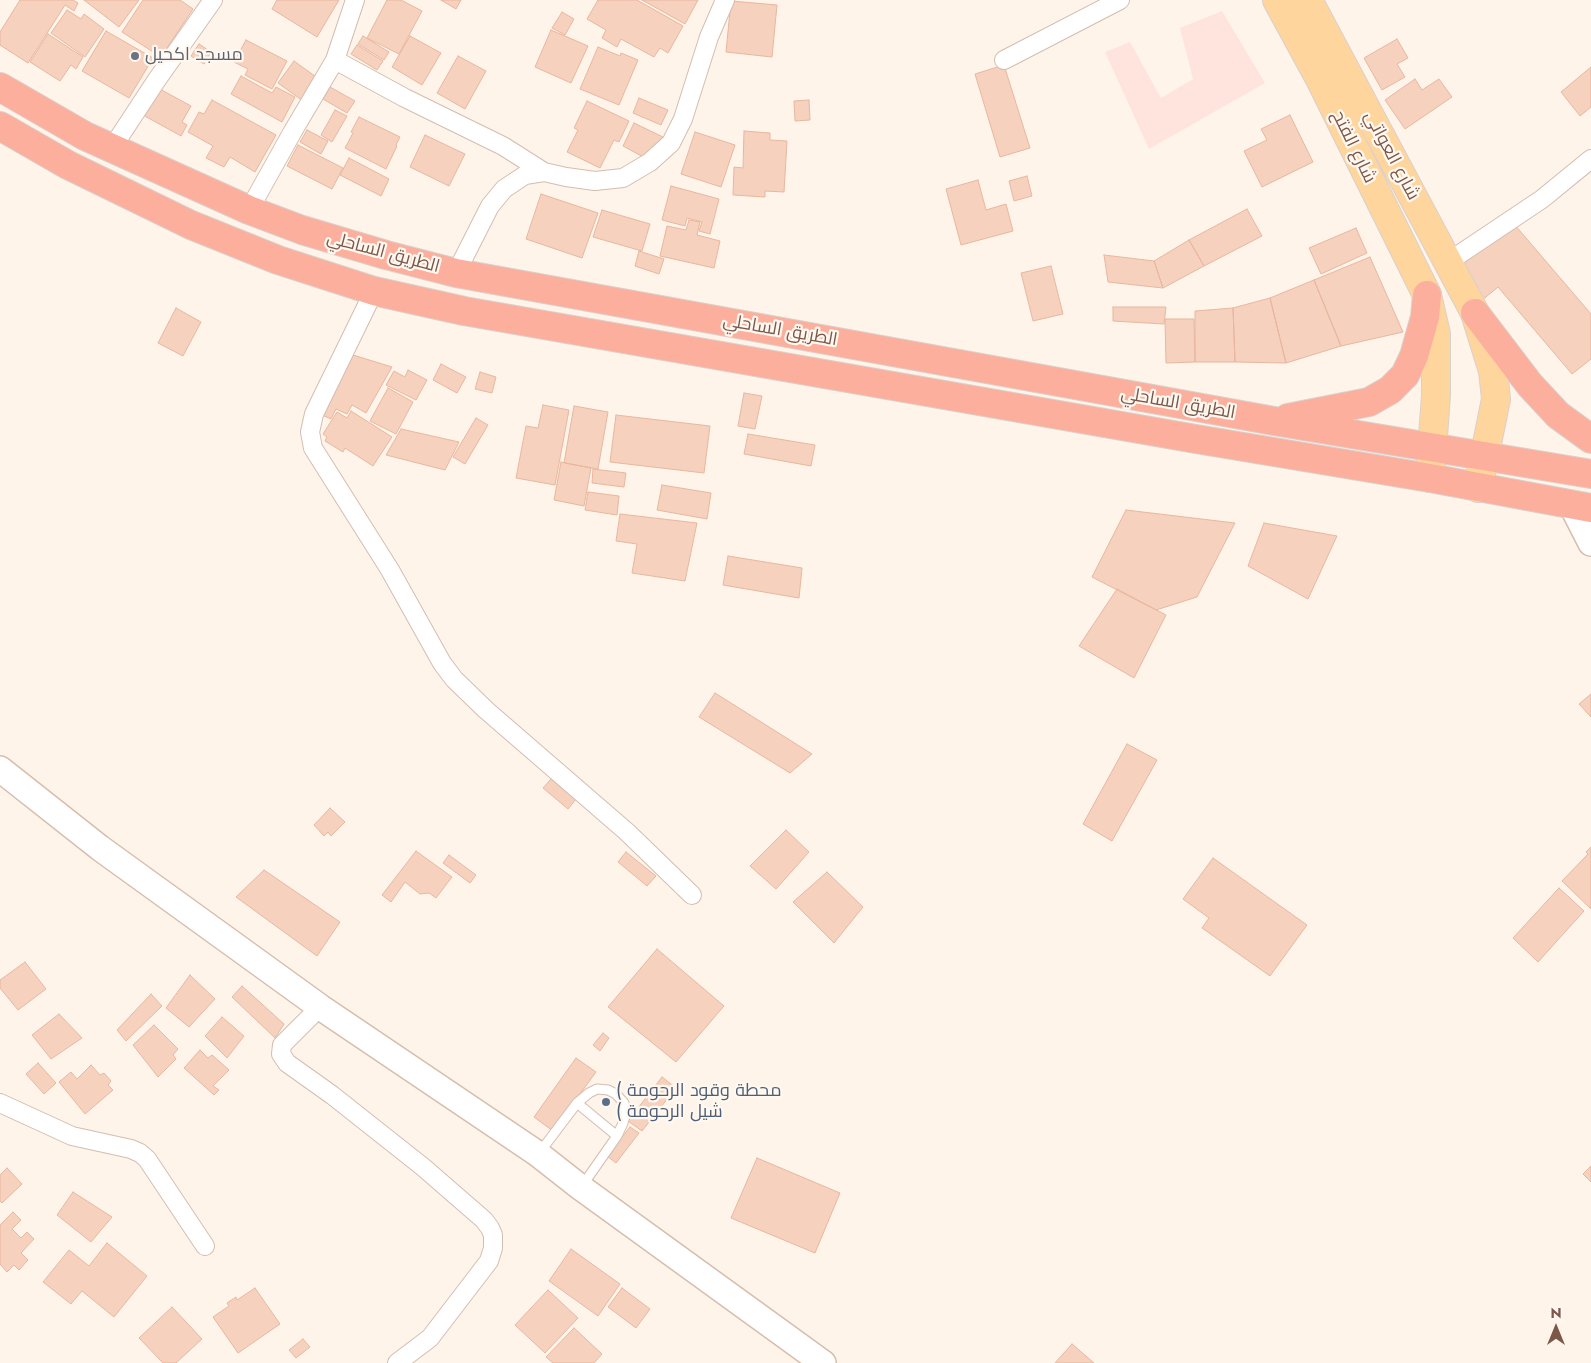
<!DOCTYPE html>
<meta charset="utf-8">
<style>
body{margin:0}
#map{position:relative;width:1591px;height:1363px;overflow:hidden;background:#fef4e9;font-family:Jost,sans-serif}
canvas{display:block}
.north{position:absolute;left:1531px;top:1303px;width:50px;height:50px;-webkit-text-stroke:4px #fff8f0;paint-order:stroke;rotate:0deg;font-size:14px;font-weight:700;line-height:20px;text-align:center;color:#7b584a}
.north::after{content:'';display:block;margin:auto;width:18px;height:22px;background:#7b584a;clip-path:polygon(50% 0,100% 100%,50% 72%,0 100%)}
</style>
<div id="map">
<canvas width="1591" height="1363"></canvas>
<div class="north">N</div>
</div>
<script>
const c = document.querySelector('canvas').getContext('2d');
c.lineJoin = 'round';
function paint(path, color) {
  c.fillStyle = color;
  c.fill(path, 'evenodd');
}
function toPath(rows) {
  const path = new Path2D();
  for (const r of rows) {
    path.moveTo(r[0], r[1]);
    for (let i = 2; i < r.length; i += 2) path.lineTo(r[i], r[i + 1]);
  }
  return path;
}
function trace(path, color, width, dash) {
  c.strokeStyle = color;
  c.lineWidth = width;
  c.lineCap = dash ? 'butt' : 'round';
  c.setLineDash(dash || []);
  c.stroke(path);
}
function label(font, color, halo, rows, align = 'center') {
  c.font = font + ' Jost,Cairo,sans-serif';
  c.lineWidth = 4.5;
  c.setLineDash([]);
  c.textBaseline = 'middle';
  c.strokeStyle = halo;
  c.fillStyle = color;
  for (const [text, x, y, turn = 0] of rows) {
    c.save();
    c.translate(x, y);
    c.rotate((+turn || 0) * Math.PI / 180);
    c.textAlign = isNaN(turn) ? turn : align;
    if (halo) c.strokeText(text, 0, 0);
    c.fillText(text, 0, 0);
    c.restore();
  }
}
paint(toPath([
 [1222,11,1265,83,1149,149,1105,52,1130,42,1161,98,1193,79,1180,28]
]), '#fee4dc');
const building = toPath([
 [20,0,73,0,78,3,74,11,65,5,28,63,0,45,0,32,20,0],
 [84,0,139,0,119,27,84,0],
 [143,0,180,0,193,9,161,57,122,32,143,0],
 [277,0,339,0,317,37,272,9,277,0],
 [387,0,401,0,422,11,399,54,367,38,387,0],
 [441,0,461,0,456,9,441,0],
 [598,0,637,0,683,26,668,53,660,48,654,57,621,39,617,47,602,38,606,30,587,19,598,0],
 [642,0,698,0,685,24,642,0],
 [731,1,777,5,772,57,726,52,731,1],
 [67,10,81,19,84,14,104,29,85,57,51,33,67,10],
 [562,12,574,19,565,35,552,28,562,12],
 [551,30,588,46,571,83,535,67,551,30],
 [106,31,153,58,129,98,82,71,106,31],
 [48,34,83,57,76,69,71,65,60,81,30,62,48,34],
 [363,36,389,52,384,60,358,44,363,36],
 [410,36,441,53,422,85,392,67,410,36],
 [1397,39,1408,58,1397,64,1405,77,1382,90,1364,58,1397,39],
 [246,40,287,61,272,89,245,75,248,69,234,62,246,40],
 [199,44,211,52,204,64,191,56,199,44],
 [357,45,383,61,377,70,351,54,357,45],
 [598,47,620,56,621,53,638,60,619,105,580,89,598,47],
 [458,56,486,71,465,109,437,93,458,56],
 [294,61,319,79,303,101,278,83,294,61],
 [1004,65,1030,148,1000,157,975,74,1004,65],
 [1591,67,1591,107,1580,116,1561,92,1591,67],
 [241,76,272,93,276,87,295,97,282,122,231,94,241,76],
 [1415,79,1422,90,1439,79,1452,97,1405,129,1385,100,1415,79],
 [330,87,355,101,347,113,323,99,330,87],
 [158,88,191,106,182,122,187,125,181,136,143,115,158,88],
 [639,98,668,110,661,125,633,113,639,98],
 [212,100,276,135,255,172,230,157,224,167,206,158,213,146,188,132,199,112,204,114,212,100],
 [809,100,810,120,795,121,794,101,809,100],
 [587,101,629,121,619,142,614,140,600,168,567,152,578,130,574,128,587,101],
 [335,110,347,116,332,142,321,135,335,110],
 [1290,115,1313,162,1262,187,1244,151,1267,140,1261,129,1290,115],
 [359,117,400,137,396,145,397,146,386,169,345,148,353,133,351,132,359,117],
 [634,123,663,137,657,149,653,148,647,159,623,146,634,123],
 [307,130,328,141,321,154,300,142,307,130],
 [744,131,770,133,770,140,787,141,784,192,765,191,765,197,733,195,734,167,743,168,744,131],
 [695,132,735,145,721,187,681,174,695,132],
 [425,135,465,154,449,186,410,167,425,135],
 [298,145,343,168,332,189,287,166,298,145],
 [349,158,389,179,381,196,340,175,349,158],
 [1027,176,1032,196,1014,201,1009,181,1027,176],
 [978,180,986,210,1006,204,1013,231,961,245,946,189,978,180],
 [671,186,719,199,710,234,699,231,702,222,687,218,685,226,662,220,671,186],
 [541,194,598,213,582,258,526,239,541,194],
 [1247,209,1262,236,1204,266,1189,240,1247,209],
 [602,210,650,224,642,251,593,237,602,210],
 [689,220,700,222,697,235,720,241,714,268,660,256,667,226,686,230,689,220],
 [1514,224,1591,314,1591,359,1572,374,1498,287,1481,301,1453,269,1514,224],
 [1356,228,1367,253,1321,274,1309,248,1356,228],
 [1189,240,1204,266,1163,288,1154,261,1189,240],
 [639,251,664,259,659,274,635,266,639,251],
 [1104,255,1154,261,1163,288,1108,282,1104,255],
 [1370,257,1403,332,1341,346,1314,280,1370,257],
 [1051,266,1063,314,1033,321,1021,273,1051,266],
 [1314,280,1341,346,1286,363,1270,298,1314,280],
 [1270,298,1286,363,1235,362,1233,308,1270,298],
 [1113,307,1166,307,1164,324,1113,321,1113,307],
 [176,308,201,322,183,356,158,343,176,308],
 [1233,308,1235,362,1195,362,1195,311,1233,308],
 [1165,319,1194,319,1195,362,1166,363,1165,319],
 [353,355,392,367,366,413,352,405,347,414,336,409,331,419,320,414,353,355],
 [441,364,466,377,457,393,433,380,441,364],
 [408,370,427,380,416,400,386,385,394,371,405,377,408,370],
 [480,372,496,377,492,393,475,389,480,372],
 [388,388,413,402,396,434,370,421,388,388],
 [744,393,762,396,755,429,738,426,744,393],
 [543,405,569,410,555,485,516,478,526,426,538,428,543,405],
 [574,406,608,412,598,469,564,463,574,406],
 [351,411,392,437,373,466,345,448,343,452,325,441,327,437,323,434,337,412,347,418,351,411],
 [616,415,710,426,704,473,610,462,616,415],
 [476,418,488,425,465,464,453,457,476,418],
 [401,429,459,442,445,470,386,455,401,429],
 [748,434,815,445,811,466,744,454,748,434],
 [561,462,591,468,584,506,554,500,561,462],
 [593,469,626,473,624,487,592,483,593,469],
 [662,485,711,493,707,519,657,510,662,485],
 [588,492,619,496,617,515,585,510,588,492],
 [1126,510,1235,523,1197,597,1156,610,1092,577,1126,510],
 [620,514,697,523,685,581,632,573,637,544,616,541,620,514],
 [1264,523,1337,536,1308,599,1248,566,1264,523],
 [728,556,802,568,799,598,723,585,728,556],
 [1117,589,1166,615,1134,678,1079,646,1117,589],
 [715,693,812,754,790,773,699,717,715,693],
 [1591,694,1591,717,1579,704,1591,694],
 [1127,744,1157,760,1112,841,1083,824,1127,744],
 [551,779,576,799,568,809,543,788,551,779],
 [330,808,345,822,331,836,328,832,324,836,314,825,330,808],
 [786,830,809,852,776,889,750,866,786,830],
 [1591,847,1591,909,1562,881,1588,854,1586,852,1591,847],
 [416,851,452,877,436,898,429,893,420,894,405,882,391,902,382,895,416,851],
 [626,852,656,876,647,886,618,862,626,852],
 [449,855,476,875,470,883,443,863,449,855],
 [1213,858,1307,925,1270,976,1202,928,1209,918,1183,899,1213,858],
 [264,870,340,922,317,956,236,897,264,870],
 [827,872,863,907,834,943,793,902,827,872],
 [1559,888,1584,911,1538,962,1513,938,1559,888],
 [657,949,724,1006,676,1062,608,1007,657,949],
 [25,962,46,989,18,1010,0,988,0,980,25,962],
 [190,975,215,999,189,1027,166,1008,190,975],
 [242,986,284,1024,275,1038,232,997,242,986],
 [151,994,162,1006,126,1041,117,1030,151,994],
 [59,1014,82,1038,51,1059,32,1035,59,1014],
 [222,1017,244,1036,227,1058,205,1036,222,1017],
 [154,1025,178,1049,173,1055,176,1059,158,1077,133,1045,154,1025],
 [603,1033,609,1038,600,1051,593,1045,603,1033],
 [200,1050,208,1058,212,1055,229,1070,213,1086,219,1090,214,1095,184,1068,200,1050],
 [576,1058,596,1072,553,1131,534,1117,576,1058],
 [38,1063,56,1083,44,1094,26,1074,38,1063],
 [91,1065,100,1075,104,1073,111,1081,108,1085,113,1090,85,1114,59,1082,71,1072,77,1079,91,1065],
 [662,1077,676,1088,642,1131,628,1121,662,1077],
 [630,1127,639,1133,616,1163,607,1156,630,1127],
 [757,1158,840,1193,815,1253,731,1218,757,1158],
 [1591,1166,1591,1182,1583,1174,1591,1166],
 [7,1168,22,1184,2,1203,0,1201,0,1175,7,1168],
 [73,1192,112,1217,91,1242,57,1215,73,1192],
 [13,1212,21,1220,12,1229,21,1238,27,1232,34,1239,21,1253,28,1260,19,1270,14,1265,7,1272,0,1264,0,1225,13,1212],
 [107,1243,147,1276,114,1317,82,1291,71,1304,43,1282,69,1250,89,1266,107,1243],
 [571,1249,620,1284,598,1316,549,1281,571,1249],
 [255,1288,280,1324,238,1353,213,1317,229,1306,227,1303,236,1297,237,1300,255,1288],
 [622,1288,650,1309,636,1328,608,1307,622,1288],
 [548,1290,578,1318,545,1353,515,1325,548,1290],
 [172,1307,202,1339,176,1363,163,1363,139,1338,172,1307],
 [574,1328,602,1354,594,1363,553,1363,546,1357,574,1328],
 [303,1339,310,1347,296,1358,289,1350,303,1339],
 [1072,1344,1094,1363,1055,1363,1072,1344]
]);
paint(building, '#f5d1be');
trace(building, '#e9b69e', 1);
const lane = toPath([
 [577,1103,617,1136],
 [540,1152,577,1103,589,1093,597,1089,608,1090,616,1094,624,1103,626,1112,623,1123,617,1136,582,1186]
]);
const street = toPath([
 [335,60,405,98,503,146,544,172],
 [1004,60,1120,0],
 [112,148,156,81,213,0],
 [249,210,293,131,335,60,355,0],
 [1448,262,1542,199,1591,159],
 [456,273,490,206,504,189,525,175,544,172,566,177,595,181,623,178,650,162,671,143,683,119,709,37,725,0],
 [374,291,314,414,310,432,313,448,390,570,442,663,454,679,486,710,627,832,692,895],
 [320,1007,282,1045,281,1054,287,1063,332,1095,423,1167,484,1220,490,1228,493,1235,493,1248,489,1261,430,1338,397,1363],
 [0,1103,72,1136,131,1149,140,1153,147,1159,205,1246]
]);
const secondary = toPath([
 [1571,504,1591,543],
 [0,769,100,848,320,1007,538,1154,580,1187,823,1363]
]);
const primary = toPath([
 [1277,0,1320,79,1427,295,1436,334,1436,395,1430,478],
 [1308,0,1475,313,1493,371,1496,399,1478,488]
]);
const highway = toPath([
 [0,87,85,136,249,210,302,230,386,255,456,273,1274,421,1591,474],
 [0,126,68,165,191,225,278,260,374,291,464,311,1196,439,1430,478,1591,508],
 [1475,313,1530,385,1558,415,1591,439],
 [1288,418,1369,402,1390,390,1405,375,1414,356,1425,317,1427,295]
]);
trace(lane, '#d4bdb0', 11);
trace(street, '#d4bdb0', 20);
trace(secondary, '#d7bdac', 28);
trace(primary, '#dad0cc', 30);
trace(highway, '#dad0cc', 30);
trace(lane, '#fff', 9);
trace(street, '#fff', 18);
trace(secondary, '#fff', 25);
trace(primary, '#ffd59e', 28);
trace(highway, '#fbaf9c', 28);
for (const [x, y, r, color] of [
 [135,56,5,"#6b7280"],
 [606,1102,5,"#5c6f8a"]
]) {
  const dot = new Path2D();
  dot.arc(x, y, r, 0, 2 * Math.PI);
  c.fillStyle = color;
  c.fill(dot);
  trace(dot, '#fff8f0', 2);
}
label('18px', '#5b616d', '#fff8f0', [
 ["مسجد اكحيل",145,56]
], 'left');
label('18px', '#7b584a', '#fff8f0', [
 ["شارع الفتح",1353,147,64],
 ["شارع العواتي",1391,156,62],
 ["الطريق الساحلي",383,253,15],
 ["الطريق الساحلي",780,331,10],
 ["الطريق الساحلي",1178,404,10]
]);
label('18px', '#4e5e75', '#fff8f0', [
 ["( محطة وقود الرحومة",616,1092],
 ["( شيل الرحومة",616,1113]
], 'left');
</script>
